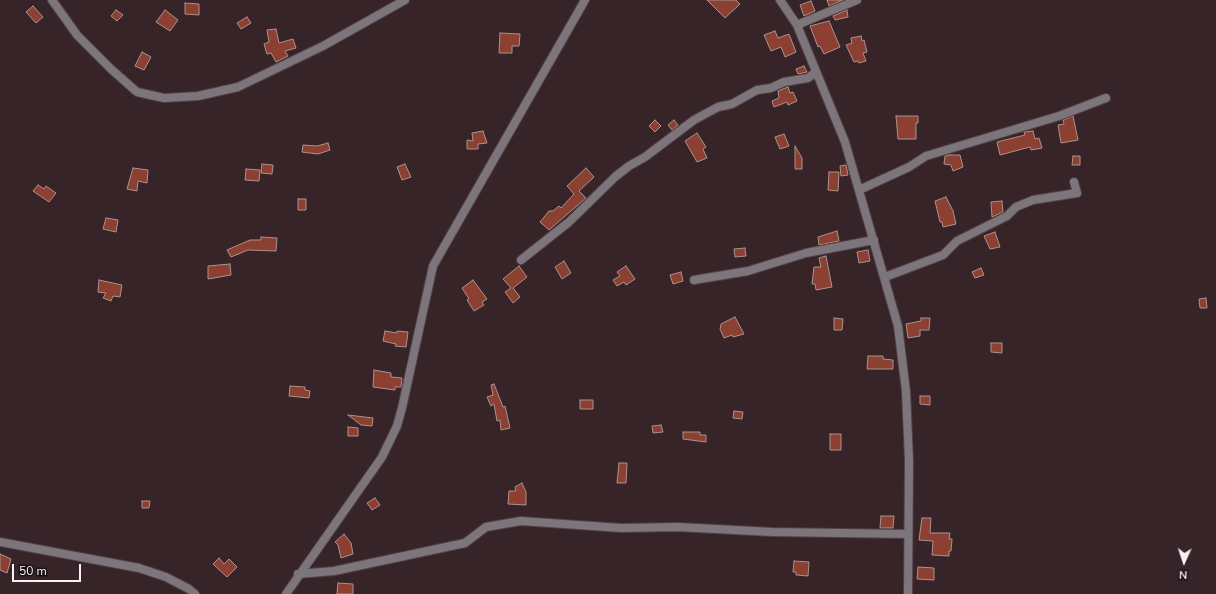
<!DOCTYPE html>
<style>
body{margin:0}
#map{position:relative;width:1216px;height:594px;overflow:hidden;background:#372429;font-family:"Nunito Sans",sans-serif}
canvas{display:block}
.north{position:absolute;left:1164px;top:542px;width:40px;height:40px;-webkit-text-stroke:3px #181012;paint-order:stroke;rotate:183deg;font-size:11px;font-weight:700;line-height:16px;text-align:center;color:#fdf0f3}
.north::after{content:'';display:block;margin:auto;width:14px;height:18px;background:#fdf0f3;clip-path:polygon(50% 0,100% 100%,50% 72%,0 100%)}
.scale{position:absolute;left:12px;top:564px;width:69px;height:18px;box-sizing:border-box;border:2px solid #fdf0f3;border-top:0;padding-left:5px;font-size:12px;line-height:14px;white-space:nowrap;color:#fdf0f3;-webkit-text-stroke:3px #181012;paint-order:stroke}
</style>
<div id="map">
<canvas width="1216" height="594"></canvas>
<div class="north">N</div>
<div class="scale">50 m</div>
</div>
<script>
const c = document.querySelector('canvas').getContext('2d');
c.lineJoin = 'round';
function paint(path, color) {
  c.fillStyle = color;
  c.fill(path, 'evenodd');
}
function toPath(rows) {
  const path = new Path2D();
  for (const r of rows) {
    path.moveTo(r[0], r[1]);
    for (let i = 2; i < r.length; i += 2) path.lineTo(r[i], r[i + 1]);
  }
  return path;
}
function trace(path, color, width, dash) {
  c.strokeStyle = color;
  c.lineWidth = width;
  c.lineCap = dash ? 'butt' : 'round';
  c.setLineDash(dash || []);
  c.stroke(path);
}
const building = toPath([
 [707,0,736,0,740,4,725,18,707,0],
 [827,0,843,0,829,6,827,0],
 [811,1,815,11,804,16,800,5,811,1],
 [185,3,199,4,199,15,185,14,185,3],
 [33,6,43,17,36,23,26,12,33,6],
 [116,10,123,15,117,21,111,16,116,10],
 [165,10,178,20,170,31,156,22,165,10],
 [847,10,848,17,835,20,833,16,847,10],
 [247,17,251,23,241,29,237,23,247,17],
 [829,21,840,47,824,54,820,46,818,47,810,26,829,21],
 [276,29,279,43,293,39,296,48,285,51,288,56,276,62,271,53,267,54,264,44,269,42,267,30,276,29],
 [775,31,778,38,789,34,796,52,785,57,781,47,771,51,764,35,775,31],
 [500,33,520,34,519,46,512,46,512,53,499,53,500,33],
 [861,36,862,41,864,40,867,52,863,53,866,61,859,63,858,61,854,62,846,45,852,43,851,38,861,36],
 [142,52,151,57,144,70,135,66,142,52],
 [804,66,807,72,798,74,796,69,804,66],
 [788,87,790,93,793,92,797,101,788,105,787,102,774,107,772,101,779,98,778,91,788,87],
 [896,116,918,116,918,123,916,123,916,139,898,139,896,116],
 [1073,116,1078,140,1061,143,1058,125,1064,124,1063,120,1073,116],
 [655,120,661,126,655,132,649,126,655,120],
 [674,120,678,125,672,130,668,125,674,120],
 [483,131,487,143,478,144,478,149,467,149,467,140,473,141,472,133,483,131],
 [1033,131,1035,139,1039,138,1042,148,1031,150,1030,147,1000,155,997,142,1025,135,1024,132,1033,131],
 [697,133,706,147,703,149,707,158,697,162,685,141,697,133],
 [784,134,789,146,780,149,775,137,784,134],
 [328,143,330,150,318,154,302,152,303,145,317,146,328,143],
 [795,146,802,158,802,169,795,169,795,146],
 [949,155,960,155,963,167,953,171,951,165,944,164,945,156,949,155],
 [1073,156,1080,156,1080,165,1072,165,1073,156],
 [262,164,273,165,272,174,261,173,262,164],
 [405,164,411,177,402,180,397,167,405,164],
 [846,165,848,175,841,176,840,166,846,165],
 [133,168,148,170,147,183,138,181,137,191,127,189,133,168],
 [586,168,594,177,579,191,586,198,549,230,540,222,549,211,553,211,559,206,561,208,574,194,567,186,586,168],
 [246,169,260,170,259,181,245,180,246,169],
 [829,172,839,172,838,191,828,190,829,172],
 [38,185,44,189,46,186,56,193,49,202,33,191,38,185],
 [946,197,953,211,956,224,943,227,942,222,940,222,935,201,946,197],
 [298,199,306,199,306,210,298,210,298,199],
 [1002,201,1003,212,992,217,991,202,1002,201],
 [106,218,118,220,116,232,103,229,106,218],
 [837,231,839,241,819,245,818,237,837,231],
 [995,232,1000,247,990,249,984,236,995,232],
 [261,237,277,238,276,251,248,250,231,257,227,250,250,240,261,240,261,237],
 [745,248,746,256,735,257,734,249,745,248],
 [868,250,870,261,859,263,857,252,868,250],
 [826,256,832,287,816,290,815,284,812,284,814,267,821,267,819,258,826,256],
 [564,261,571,273,562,279,555,267,564,261],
 [230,264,231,275,208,279,208,266,230,264],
 [519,266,527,277,513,288,520,297,513,303,505,292,511,288,503,279,519,266],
 [626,266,635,279,626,285,624,282,617,286,613,280,620,276,617,272,626,266],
 [981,268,984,275,975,278,972,272,981,268],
 [681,272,683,281,673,284,670,275,681,272],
 [99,280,122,285,120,297,113,296,111,301,103,298,106,293,98,292,99,280],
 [473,280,487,299,482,302,484,305,474,311,467,300,469,299,462,288,473,280],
 [1206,298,1207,308,1200,308,1199,299,1206,298],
 [735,317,744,334,733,337,732,335,724,338,720,329,721,324,735,317],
 [834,318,843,319,842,330,834,330,834,318],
 [921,318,930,318,929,330,920,330,920,336,908,338,906,324,921,321,921,318],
 [385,331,397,333,397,331,408,332,406,347,395,346,396,344,383,341,385,331],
 [991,343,1002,343,1002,353,991,352,991,343],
 [868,356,883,356,883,359,893,360,893,369,867,369,868,356],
 [374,370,391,373,391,377,402,378,401,387,395,387,395,390,373,387,374,370],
 [494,384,503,407,505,406,510,428,501,430,500,420,497,421,494,404,491,406,487,397,493,395,491,385,494,384],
 [290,386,305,387,305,390,310,391,309,398,289,396,290,386],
 [920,396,930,396,930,405,920,404,920,396],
 [580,400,593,400,593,409,580,409,580,400],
 [734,411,743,412,742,419,733,418,734,411],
 [348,415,373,418,372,426,361,425,348,415],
 [661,425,663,432,653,433,652,426,661,425],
 [348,427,358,428,358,436,348,436,348,427],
 [683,432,700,432,700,435,706,435,706,442,683,439,683,432],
 [830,434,841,434,841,450,830,450,830,434],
 [619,463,627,463,626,483,617,483,619,463],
 [522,483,526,492,526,505,508,504,509,491,516,491,515,487,522,483],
 [375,498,380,505,372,510,367,503,375,498],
 [142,501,150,501,149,508,142,508,142,501],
 [881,516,894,516,893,528,880,528,881,516],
 [922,518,931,518,930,533,950,533,949,539,952,539,951,551,949,551,949,556,932,555,933,541,919,540,922,518],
 [344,534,351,543,353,554,341,558,338,545,335,542,344,534],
 [0,554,11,559,7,573,0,570,0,554],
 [219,558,224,564,229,559,237,567,227,577,213,564,219,558],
 [794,561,809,562,808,576,796,575,796,572,793,572,794,561],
 [918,567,934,568,934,580,917,579,918,567],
 [338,583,353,584,353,594,337,594,338,583]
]);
paint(building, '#8b4031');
trace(building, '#ab938e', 1);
const minor = toPath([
 [52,0,77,35,111,69,137,92,164,98,198,96,238,87,323,46,405,0],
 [780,0,797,25,845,142,898,326,906,391,909,461,908,594],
 [797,25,857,0],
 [859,190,909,167,926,156,1059,116,1106,98],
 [521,260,569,222,615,177,629,166,645,157,694,120,718,107,732,104,757,90,771,88,784,82,808,78,816,72],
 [885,277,943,255,957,241,1007,216,1016,207,1033,200,1077,193,1074,182],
 [694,280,748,271,806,253,874,240],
 [0,542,139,568,166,577,189,589,195,594],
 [298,574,334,571,465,543,486,527,521,521,621,528,678,527,772,532,908,534],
 [286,594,382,457,397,426,402,408,433,266,585,0]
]);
trace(minor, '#534145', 10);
trace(minor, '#7d757c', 8);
</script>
